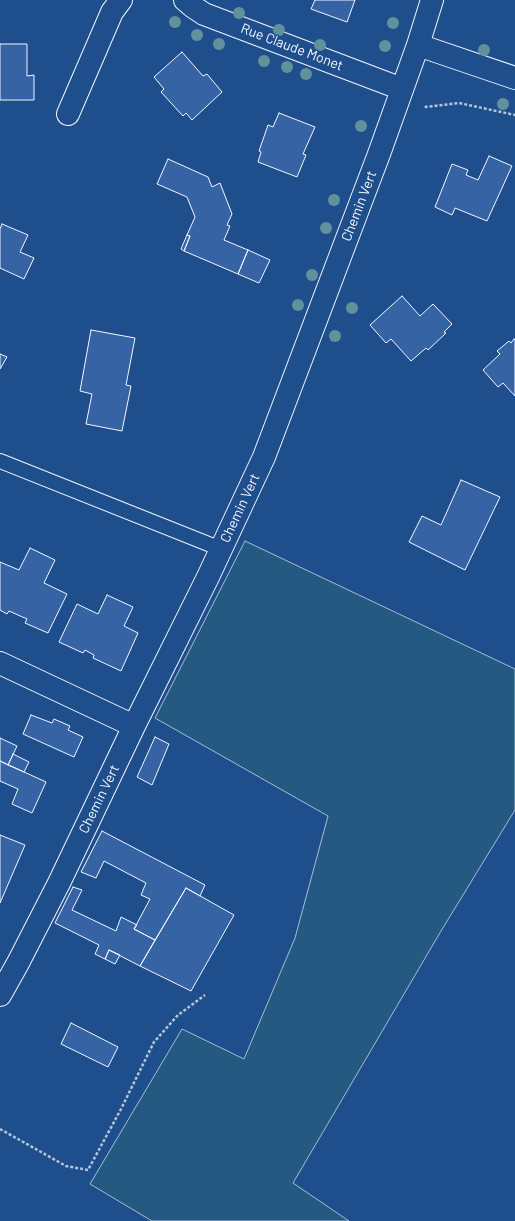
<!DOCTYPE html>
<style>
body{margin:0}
canvas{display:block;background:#1f4e8c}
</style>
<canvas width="515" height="1221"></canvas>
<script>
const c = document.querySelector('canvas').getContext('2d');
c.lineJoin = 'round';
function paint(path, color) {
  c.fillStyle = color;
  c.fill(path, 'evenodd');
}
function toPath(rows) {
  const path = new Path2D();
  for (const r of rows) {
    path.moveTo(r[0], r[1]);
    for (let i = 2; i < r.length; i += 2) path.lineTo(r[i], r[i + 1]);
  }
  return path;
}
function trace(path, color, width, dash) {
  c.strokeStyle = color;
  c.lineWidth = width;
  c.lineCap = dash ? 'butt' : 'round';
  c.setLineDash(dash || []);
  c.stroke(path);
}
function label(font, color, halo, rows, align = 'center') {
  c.font = font + ' Barlow,sans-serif';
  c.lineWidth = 3;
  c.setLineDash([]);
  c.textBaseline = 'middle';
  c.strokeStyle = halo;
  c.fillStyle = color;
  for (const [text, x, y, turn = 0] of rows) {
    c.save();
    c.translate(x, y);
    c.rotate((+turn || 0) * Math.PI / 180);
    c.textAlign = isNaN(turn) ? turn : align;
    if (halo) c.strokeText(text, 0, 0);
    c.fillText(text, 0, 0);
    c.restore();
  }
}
const green = toPath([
 [245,541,515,669,515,810,441,931,293,1183,349,1221,152,1221,90,1184,182,1029,244,1059,295,938,328,816,155,718,245,541]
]);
paint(green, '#245a82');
trace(green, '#a8bbd7', 1);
const building = toPath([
 [315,0,355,0,347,22,311,9,315,0],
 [0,44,27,44,27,76,34,75,34,100,0,100,0,44],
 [182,52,203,76,207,74,222,92,192,120,186,113,183,116,161,92,164,89,154,77,182,52],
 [279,113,315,127,303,154,306,155,297,177,258,162,261,152,259,151,268,125,273,127,279,113],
 [489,156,512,166,487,221,455,208,452,215,435,207,452,164,468,170,466,175,478,180,489,156],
 [168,159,208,177,212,187,220,183,232,214,227,225,230,226,224,240,248,250,238,274,184,251,190,236,187,235,195,217,187,197,157,184,168,159],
 [2,224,28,235,20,252,34,258,24,279,0,268,0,229,2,224],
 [187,235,190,236,184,251,181,249,187,235],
 [248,250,270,260,259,283,238,274,248,250],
 [402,296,420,316,433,304,452,324,444,332,446,333,428,350,426,348,411,361,391,339,386,343,370,325,402,296],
 [91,330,135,338,126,385,131,386,122,431,86,424,92,394,80,391,91,330],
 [514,339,515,340,515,396,503,383,498,387,483,370,500,354,497,351,509,341,511,343,514,339],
 [0,354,7,357,0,369,0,354],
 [461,480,500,497,465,570,409,542,422,516,441,525,461,480],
 [30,548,55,560,44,583,67,594,48,633,25,623,27,619,9,611,7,614,0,610,0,562,19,570,30,548],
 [107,595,133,607,124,626,138,633,121,671,93,658,94,655,85,650,83,653,59,642,77,604,98,614,107,595],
 [31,715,52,723,54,719,70,726,68,730,83,737,74,757,23,734,31,715],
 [155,737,169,744,152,785,137,777,155,737],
 [0,738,17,746,8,765,0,761,0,738],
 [13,754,29,762,24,772,8,765,13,754],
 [0,761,46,782,32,813,12,804,18,789,0,781,0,761],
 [102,831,205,885,200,896,186,888,155,940,134,929,150,899,141,895,146,883,104,861,96,878,81,872,102,831],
 [0,835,25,845,0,903,0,835],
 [73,887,82,890,72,910,116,931,121,917,137,925,134,929,155,940,140,966,109,950,105,959,95,954,99,945,55,923,73,887],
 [186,888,234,915,191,991,140,966,186,888],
 [109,950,120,955,115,964,105,959,109,950],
 [71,1023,118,1047,108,1067,61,1044,71,1023]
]);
paint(building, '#3563a3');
trace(building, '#f2f6ff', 1);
const service = toPath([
 [0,461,221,549]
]);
const minor = toPath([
 [185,0,192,6,204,14,402,89],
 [418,45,515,78],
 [68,114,112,12,121,0],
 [0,663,134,726],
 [0,995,18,963,59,883,134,726,208,577,264,457,379,154,418,45,432,0]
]);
trace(service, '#f2f6ff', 16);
trace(minor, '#f2f6ff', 24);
trace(toPath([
 [425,106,426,107,459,103,515,115],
 [0,1129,66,1166,88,1170,121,1109,154,1042,178,1015,205,995]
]), '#b3c4dc', 2.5, [3, 2]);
trace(service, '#1f4e8c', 14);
trace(minor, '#1f4e8c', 22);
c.fillStyle = '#61919a';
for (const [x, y] of [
 [239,13],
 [175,22],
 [393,23],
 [279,30],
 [197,35],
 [219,44],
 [320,45],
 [385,46],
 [484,50],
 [264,61],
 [287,67],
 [306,74],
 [503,104],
 [361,126],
 [334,200],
 [326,228],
 [312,275],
 [298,305],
 [352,308],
 [335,336]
]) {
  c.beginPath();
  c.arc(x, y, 6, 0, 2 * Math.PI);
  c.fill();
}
label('14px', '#f2f6ff', '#1f4e8c', [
 ["Rue Claude Monet",292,47,21],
 ["Chemin Vert",359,206,-69],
 ["Chemin Vert",240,508,-65],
 ["Chemin Vert",99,799,-64]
]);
</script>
